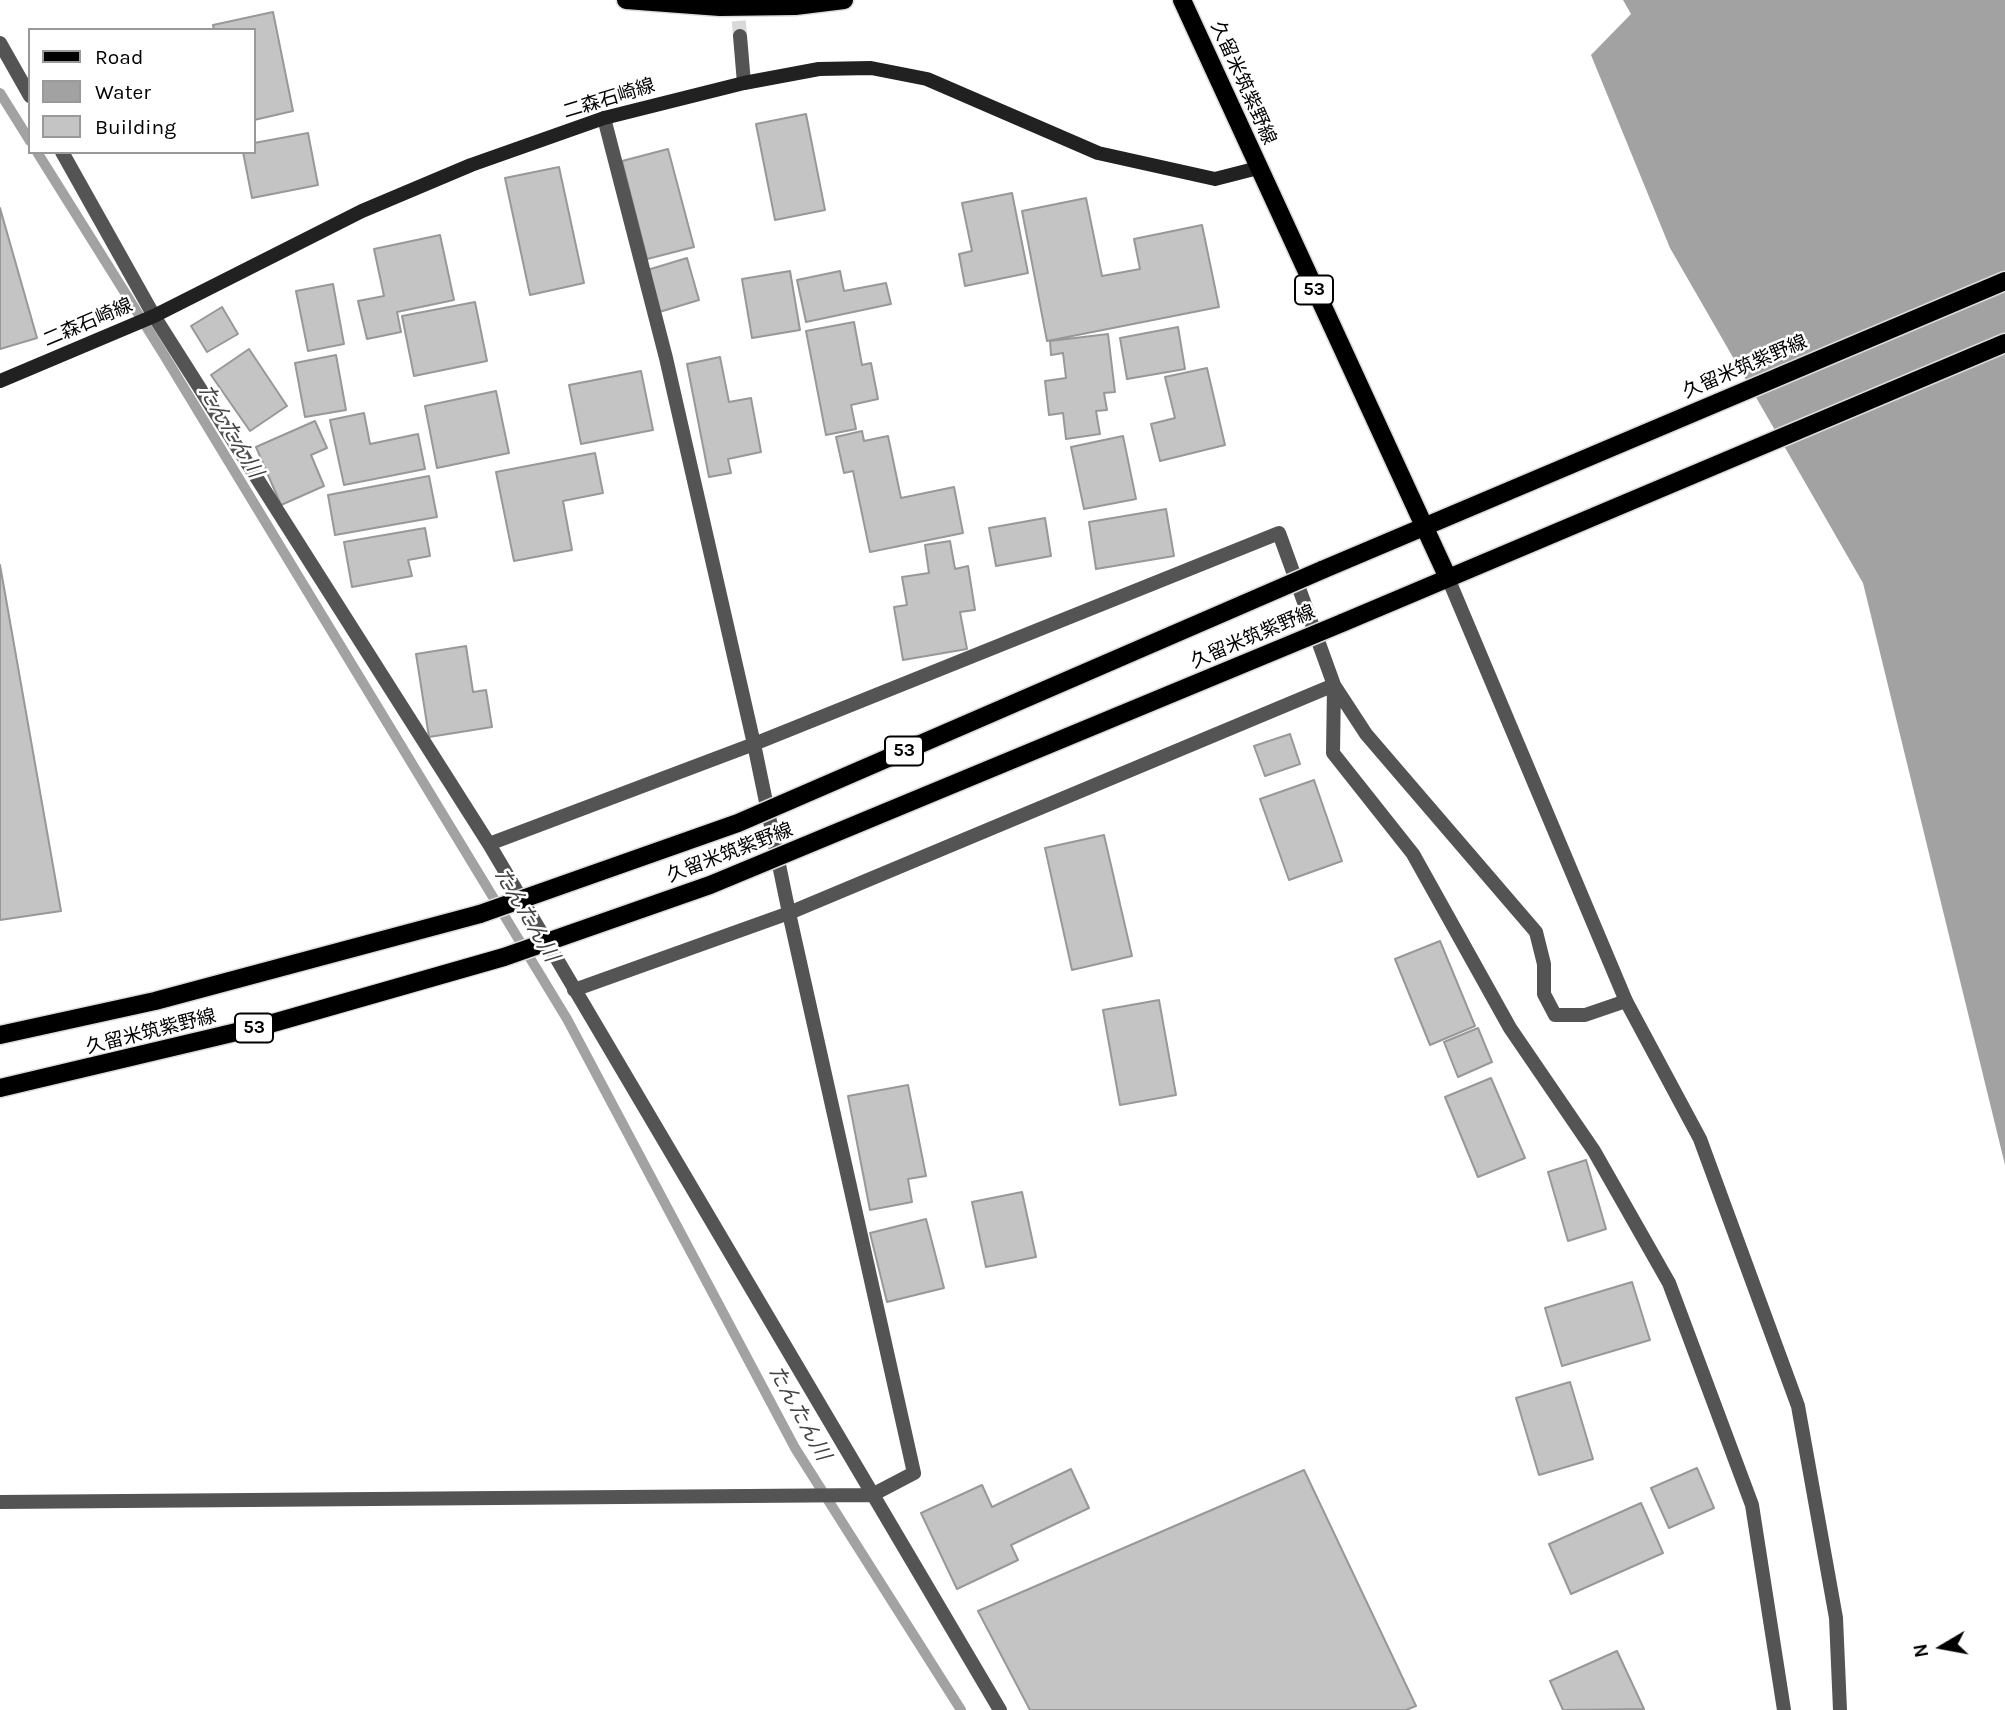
<!DOCTYPE html>
<meta charset="utf-8">
<style>
body{margin:0}
#map{position:relative;width:2005px;height:1710px;overflow:hidden;background:#fff;font-family:Karla,sans-serif}
canvas{display:block}
.legend{position:absolute;left:28px;top:28px;width:228px;height:126px;box-sizing:border-box;background:#fff;border:2px solid #999;margin:0;padding:9px 12px;list-style:none;font-size:21px;color:#000}
.legend li{display:flex;align-items:center;gap:14px;height:35px}
.legend b{width:35px;border:2px solid #999}
.north{position:absolute;left:1907px;top:1612px;width:70px;height:70px;-webkit-text-stroke:5px #fff;paint-order:stroke;rotate:260deg;font-size:19px;font-weight:700;line-height:28px;text-align:center;color:#000}
.north::after{content:'';display:block;margin:auto;width:24px;height:32px;background:#000;clip-path:polygon(50% 0,100% 100%,50% 72%,0 100%)}
</style>
<div id="map">
<canvas width="2005" height="1710"></canvas>
<ul class="legend">
<li><b style="height:9px;background:#000"></b>Road</li>
<li><b style="height:19px;background:#a2a2a2"></b>Water</li>
<li><b style="height:19px;background:#c4c4c4"></b>Building</li>
</ul>
<div class="north">N</div>
</div>
<script>
const c = document.querySelector('canvas').getContext('2d');
c.lineJoin = 'round';
function paint(path, color) {
  c.fillStyle = color;
  c.fill(path, 'evenodd');
}
function toPath(rows) {
  const path = new Path2D();
  for (const r of rows) {
    path.moveTo(r[0], r[1]);
    for (let i = 2; i < r.length; i += 2) path.lineTo(r[i], r[i + 1]);
  }
  return path;
}
function trace(path, color, width, dash) {
  c.strokeStyle = color;
  c.lineWidth = width;
  c.lineCap = dash ? 'butt' : 'round';
  c.setLineDash(dash || []);
  c.stroke(path);
}
function label(font, color, halo, rows, align = 'center') {
  c.font = font + ' Karla,"Noto Sans JP",sans-serif';
  c.lineWidth = 5;
  c.setLineDash([]);
  c.textBaseline = 'middle';
  c.strokeStyle = halo;
  c.fillStyle = color;
  for (const [text, x, y, turn = 0] of rows) {
    c.save();
    c.translate(x, y);
    c.rotate((+turn || 0) * Math.PI / 180);
    c.textAlign = isNaN(turn) ? turn : align;
    if (halo) c.strokeText(text, 0, 0);
    c.fillText(text, 0, 0);
    c.restore();
  }
}
paint(toPath([
 [1623,0,2005,0,2005,1165,1863,583,1670,248,1591,55,1631,14]
]), '#a2a2a2');
trace(toPath([
 [0,93,30,141],
 [37,152,164,355,567,1019,795,1448,961,1710]
]), '#a2a2a2', 10);
const building = toPath([
 [273,12,293,111,254,120,254,30,214,30,213,25,273,12],
 [806,114,825,210,775,220,756,124,806,114],
 [308,133,318,185,252,198,243,152,254,152,254,143,308,133],
 [668,149,694,247,647,259,622,161,668,149],
 [559,167,584,283,530,295,505,178,559,167],
 [1012,193,1028,273,965,286,959,254,972,251,962,203,1012,193],
 [1086,198,1102,276,1140,269,1134,239,1202,225,1219,307,1047,341,1022,211,1086,198],
 [0,208,37,338,0,349,0,208],
 [440,235,454,300,397,312,401,332,367,339,358,301,384,296,374,249,440,235],
 [687,258,699,300,656,313,644,271,687,258],
 [790,271,800,330,752,338,742,279,790,271],
 [840,271,844,291,886,283,891,304,806,322,797,280,840,271],
 [333,284,344,344,308,351,296,291,333,284],
 [475,302,487,361,414,376,402,316,475,302],
 [222,307,238,334,207,352,191,326,222,307],
 [854,322,862,365,871,363,878,399,851,405,856,429,826,435,806,331,854,322],
 [1178,327,1185,369,1127,379,1120,338,1178,327],
 [1108,334,1115,392,1104,393,1107,410,1096,411,1100,434,1066,439,1063,413,1049,415,1045,381,1066,378,1063,353,1051,355,1050,341,1108,334],
 [249,349,287,406,250,431,211,375,249,349],
 [336,355,346,410,305,417,295,363,336,355],
 [720,357,729,402,751,398,761,452,728,459,731,473,709,477,687,364,720,357],
 [1207,368,1225,445,1160,461,1151,424,1175,418,1165,377,1207,368],
 [641,371,653,430,581,444,569,385,641,371],
 [496,391,509,453,437,468,425,406,496,391],
 [364,413,370,444,418,434,425,469,344,485,330,420,364,413],
 [315,421,327,448,311,455,324,486,281,505,256,447,315,421],
 [862,431,864,441,888,436,901,498,954,487,963,533,870,552,853,471,844,473,836,437,862,431],
 [1123,436,1136,499,1084,509,1071,447,1123,436],
 [595,453,603,493,563,501,572,550,514,561,496,472,595,453],
 [429,476,437,517,335,535,328,495,429,476],
 [1166,509,1174,556,1096,569,1089,522,1166,509],
 [1045,518,1051,556,996,566,989,528,1045,518],
 [425,528,430,556,408,560,412,576,352,587,344,542,425,528],
 [950,541,955,569,968,566,975,610,960,612,967,649,903,660,894,607,907,605,902,577,929,573,925,545,950,541],
 [0,565,61,911,0,920,0,565],
 [466,646,473,692,486,690,492,727,429,737,416,654,466,646],
 [1290,734,1300,764,1265,776,1254,746,1290,734],
 [1314,780,1342,861,1289,880,1260,799,1314,780],
 [1104,835,1132,956,1072,970,1045,848,1104,835],
 [1440,941,1475,1026,1430,1045,1395,959,1440,941],
 [1159,1000,1176,1095,1120,1105,1103,1010,1159,1000],
 [1478,1028,1492,1062,1458,1077,1444,1042,1478,1028],
 [1491,1078,1525,1158,1478,1177,1445,1097,1491,1078],
 [908,1085,926,1176,908,1179,912,1202,870,1210,848,1096,908,1085],
 [1586,1160,1606,1229,1568,1241,1548,1172,1586,1160],
 [1022,1192,1036,1257,986,1267,972,1202,1022,1192],
 [926,1219,944,1288,887,1302,870,1233,926,1219],
 [1632,1282,1650,1340,1562,1366,1545,1308,1632,1282],
 [1570,1382,1593,1459,1539,1475,1516,1398,1570,1382],
 [1697,1468,1714,1508,1669,1528,1651,1488,1697,1468],
 [1071,1469,1089,1508,1011,1545,1018,1560,957,1589,921,1513,982,1485,992,1507,1071,1469],
 [1304,1470,1416,1706,1406,1710,1030,1710,978,1611,1304,1470],
 [1641,1503,1663,1553,1571,1594,1549,1544,1641,1503],
 [1617,1651,1644,1709,1563,1710,1550,1681,1617,1651]
]);
paint(building, '#c4c4c4');
trace(building, '#989898', 2);
trace(toPath([
 [737,0,740,36]
]), '#d9d9d9', 14, [14, 7]);
const primary = toPath([
 [626,0,720,7,795,6,844,0],
 [1182,0,1448,578],
 [1322,570,2005,281],
 [1342,623,2005,343],
 [0,1035,155,1001,480,914],
 [0,1088,266,1025,504,957]
]);
trace(primary, '#dbdbdb', 21);
trace(toPath([
 [740,36,744,83],
 [0,43,30,96],
 [62,152,154,316,489,844,1000,1710],
 [489,844,754,744,1279,533,1334,685,1366,734,1536,932,1544,964,1544,994,1555,1015,1585,1015,1626,1001],
 [574,990,789,913,1334,685,1333,753,1413,854,1510,1028,1594,1151,1669,1283,1752,1505,1784,1710],
 [0,1502,872,1495,914,1473,789,913,754,744,666,358,604,118]
]), '#545454', 14);
trace(toPath([
 [1448,578,1626,1001,1700,1139,1798,1406,1836,1618,1840,1710]
]), '#545454', 14);
trace(toPath([
 [0,381,154,316,362,211,471,165,604,118,744,83,819,69,871,68,927,79,1098,153,1215,179,1258,168]
]), '#212121', 14);
trace(primary, '#000', 18);
const primaryBridge = toPath([
 [480,914,738,823,1322,570],
 [504,957,710,885,1342,623]
]);
trace(primaryBridge, '#dbdbdb', 21, []);
trace(primaryBridge, '#000', 18);
for (const [x, y, w] of [
 [1314,290,38],
 [904,751,38],
 [254,1028,38]
]) {
  const box = new Path2D();
  box.roundRect(x - w / 2, y - 14.5, w, 29, 5);
  c.fillStyle = '#fff';
  c.fill(box);
  trace(box, '#000', 2);
}
label('bold 18px', '#000', null, [
 ["53",1314,290],
 ["53",904,751],
 ["53",254,1028]
]);
label('19px', '#000', '#fff', [
 ["久留米筑紫野線",1243,83,66],
 ["二森石崎線",609,99,-17],
 ["二森石崎線",88,323,-23],
 ["久留米筑紫野線",1745,367,-23],
 ["久留米筑紫野線",1253,637,-23],
 ["久留米筑紫野線",730,853,-21],
 ["久留米筑紫野線",151,1032,-14]
]);
label('italic 21px', '#434343', '#fff', [
 ["たんたん川",230,431,59],
 ["たんたん川",526,915,59],
 ["たんたん川",799,1413,61]
]);
</script>
